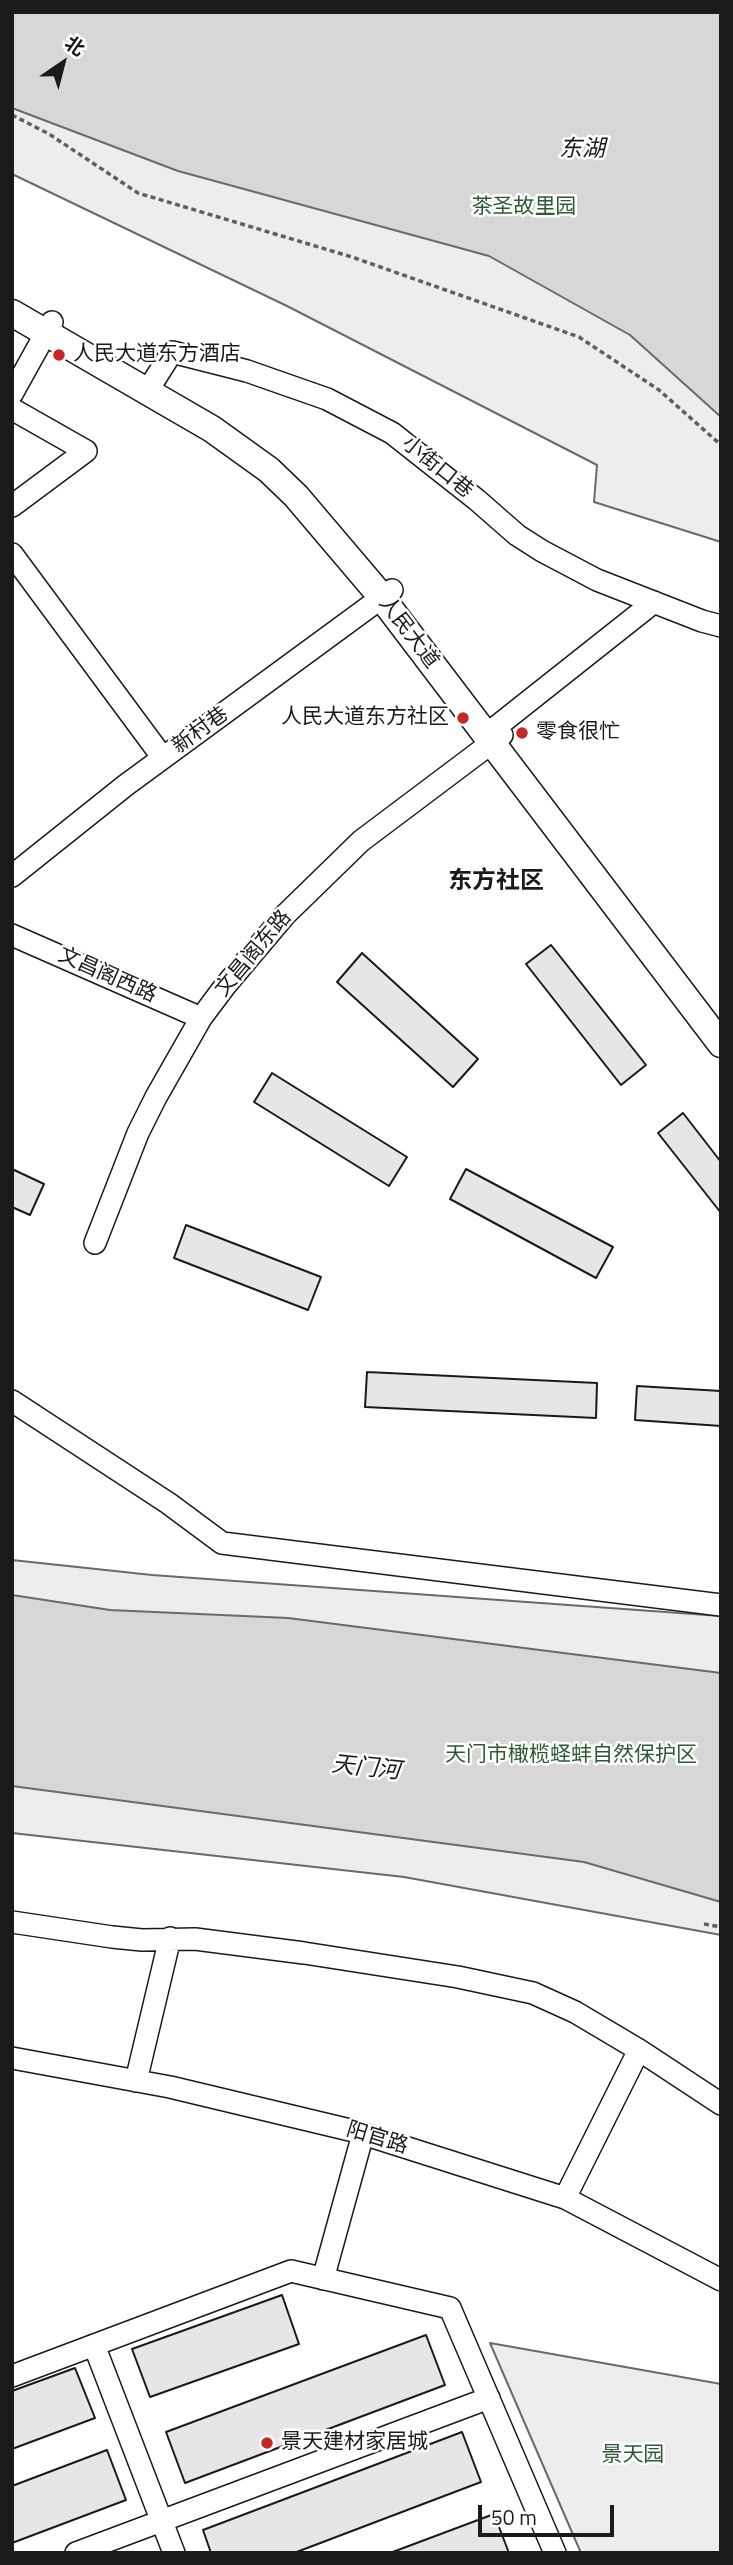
<!DOCTYPE html>
<meta charset="utf-8">
<style>
body{margin:0}
#map{position:relative;width:733px;height:2565px;overflow:hidden;background:#fff;font-family:"Titillium Web","Noto Sans SC",sans-serif}
canvas{display:block}
.frame{position:absolute;inset:0;border:14px solid #1a1a1a;pointer-events:none}
.north{position:absolute;left:28px;top:28px;width:70px;height:70px;-webkit-text-stroke:5px #fff;paint-order:stroke;rotate:35deg;font-size:19px;font-weight:700;line-height:28px;text-align:center;color:#1a1a1a}
.north::after{content:'';display:block;margin:auto;width:24px;height:32px;background:#1a1a1a;clip-path:polygon(50% 0,100% 100%,50% 72%,0 100%)}
.scale{position:absolute;left:478px;top:2505px;width:136px;height:32px;box-sizing:border-box;border:4px solid #1a1a1a;border-top:0;padding-left:9px;font-size:21px;line-height:24px;white-space:nowrap;color:#1a1a1a;-webkit-text-stroke:5px #fff;paint-order:stroke}
</style>
<div id="map">
<canvas width="733" height="2565"></canvas>
<div class="frame"></div>
<div class="north">北</div>
<div class="scale">50 m</div>
</div>
<script>
const c = document.querySelector('canvas').getContext('2d');
c.lineJoin = 'round';
function paint(path, color) {
  c.fillStyle = color;
  c.fill(path, 'evenodd');
}
function toPath(rows) {
  const path = new Path2D();
  for (const r of rows) {
    path.moveTo(r[0], r[1]);
    for (let i = 2; i < r.length; i += 2) path.lineTo(r[i], r[i + 1]);
  }
  return path;
}
function trace(path, color, width, dash) {
  c.strokeStyle = color;
  c.lineWidth = width;
  c.lineCap = dash ? 'butt' : 'round';
  c.setLineDash(dash || []);
  c.stroke(path);
}
function label(font, color, halo, rows, align = 'center') {
  c.font = font + ' "Titillium Web","Noto Sans SC",sans-serif';
  c.lineWidth = 5;
  c.setLineDash([]);
  c.textBaseline = 'middle';
  c.strokeStyle = halo;
  c.fillStyle = color;
  for (const [text, x, y, turn = 0] of rows) {
    c.save();
    c.translate(x, y);
    c.rotate((+turn || 0) * Math.PI / 180);
    c.textAlign = isNaN(turn) ? turn : align;
    if (halo) c.strokeText(text, 0, 0);
    c.fillText(text, 0, 0);
    c.restore();
  }
}
const built = toPath([
 [12,12,721,12,721,542,594,502,597,465,287,306,12,174,12,12],
 [12,1560,152,1575,721,1616,721,1935,404,1877,12,1833,12,1560],
 [490,2343,721,2384,721,2553,581,2553,490,2343]
]);
paint(built, '#ededed');
trace(built, '#6a6a6a', 2);
const water = toPath([
 [12,12,721,12,721,417,630,335,489,256,178,171,12,108,12,12],
 [12,1595,110,1610,288,1618,721,1673,721,1902,584,1862,12,1786,12,1595]
]);
paint(water, '#d7d7d7');
trace(water, '#6a6a6a', 2);
const building = toPath([
 [551,945,646,1065,621,1085,526,964,551,945],
 [362,953,478,1059,453,1087,337,982,362,953],
 [272,1073,407,1157,389,1186,254,1102,272,1073],
 [683,1113,721,1162,721,1213,658,1133,683,1113],
 [12,1169,44,1184,30,1215,12,1207,12,1169],
 [466,1169,613,1247,596,1278,450,1199,466,1169],
 [186,1225,321,1277,308,1310,174,1258,186,1225],
 [367,1372,597,1383,596,1418,365,1407,367,1372],
 [637,1386,721,1391,721,1426,635,1420,637,1386],
 [282,2295,299,2344,150,2397,132,2349,282,2295],
 [426,2335,445,2385,185,2483,166,2432,426,2335],
 [75,2368,95,2418,12,2449,12,2391,75,2368],
 [462,2432,481,2482,294,2553,211,2553,203,2530,462,2432],
 [107,2450,126,2500,12,2543,12,2486,107,2450],
 [494,2514,509,2553,390,2553,494,2514]
]);
paint(building, '#e6e6e6');
trace(building, '#1a1a1a', 2);
const minor = toPath([
 [153,382,172,352,247,371,327,399,392,433,477,500,517,535,542,551,597,580,702,621,721,626],
 [12,394,52,322],
 [12,409,86,451,12,506],
 [12,554,163,758],
 [486,735,654,602],
 [12,876,126,785,392,590],
 [12,935,201,1018],
 [95,1243,138,1133,156,1097,201,1018,225,986,285,915,361,841,502,735],
 [12,1401,168,1503,222,1543,721,1605],
 [12,1922,112,1937,142,1940,195,1939,304,1953,458,1977,533,1993,575,2012,639,2050,721,2104],
 [12,2058,170,2087,354,2131,565,2198,721,2280],
 [136,2081,170,1938],
 [565,2198,639,2050],
 [323,2279,363,2134],
 [94,2345,174,2553],
 [12,2376,291,2271,450,2308,555,2553],
 [76,2553,489,2398]
]);
const major = toPath([
 [12,313,212,429,269,470,296,496,375,589,721,1044]
]);
trace(minor, '#1a1a1a', 24);
trace(major, '#1a1a1a', 29);
trace(toPath([
 [12,115,49,134,138,193,352,257,579,337,659,390,721,445],
 [704,1924,721,1927]
]), '#5f5f5f', 3.5, [5, 3.5]);
trace(minor, '#fff', 21);
trace(major, '#fff', 26);
for (const [x, y, r, color] of [
 [59,355,7,"#c62828"],
 [463,718,7,"#c62828"],
 [522,733,7,"#c62828"],
 [267,2443,7,"#c62828"]
]) {
  const dot = new Path2D();
  dot.arc(x, y, r, 0, 2 * Math.PI);
  c.fillStyle = color;
  c.fill(dot);
  trace(dot, '#fff', 2.5);
}
label('21px', '#2b5a34', '#fff', [
 ["茶圣故里园",524,208],
 ["天门市橄榄蛏蚌自然保护区",571,1756],
 ["景天园",633,2456]
]);
label('21px', '#1a1a1a', '#fff', [
 ["人民大道东方酒店",73,355],
 ["人民大道东方社区",449,718,"right"],
 ["零食很忙",536,733],
 ["景天建材家居城",281,2443]
], 'left');
label('21px', '#1a1a1a', '#fff', [
 ["小街口巷",437,468,39],
 ["人民大道",408,633,53],
 ["新村巷",201,731,-36],
 ["文昌阁东路",254,954,-50],
 ["文昌阁西路",107,976,24],
 ["阳官路",377,2139,17]
]);
label('italic 23px', '#1a1a1a', '#fff', [
 ["东湖",582,150],
 ["天门河",366,1769,6]
]);
label('bold 24px', '#1a1a1a', '#fff', [
 ["东方社区",496,882]
]);
</script>
